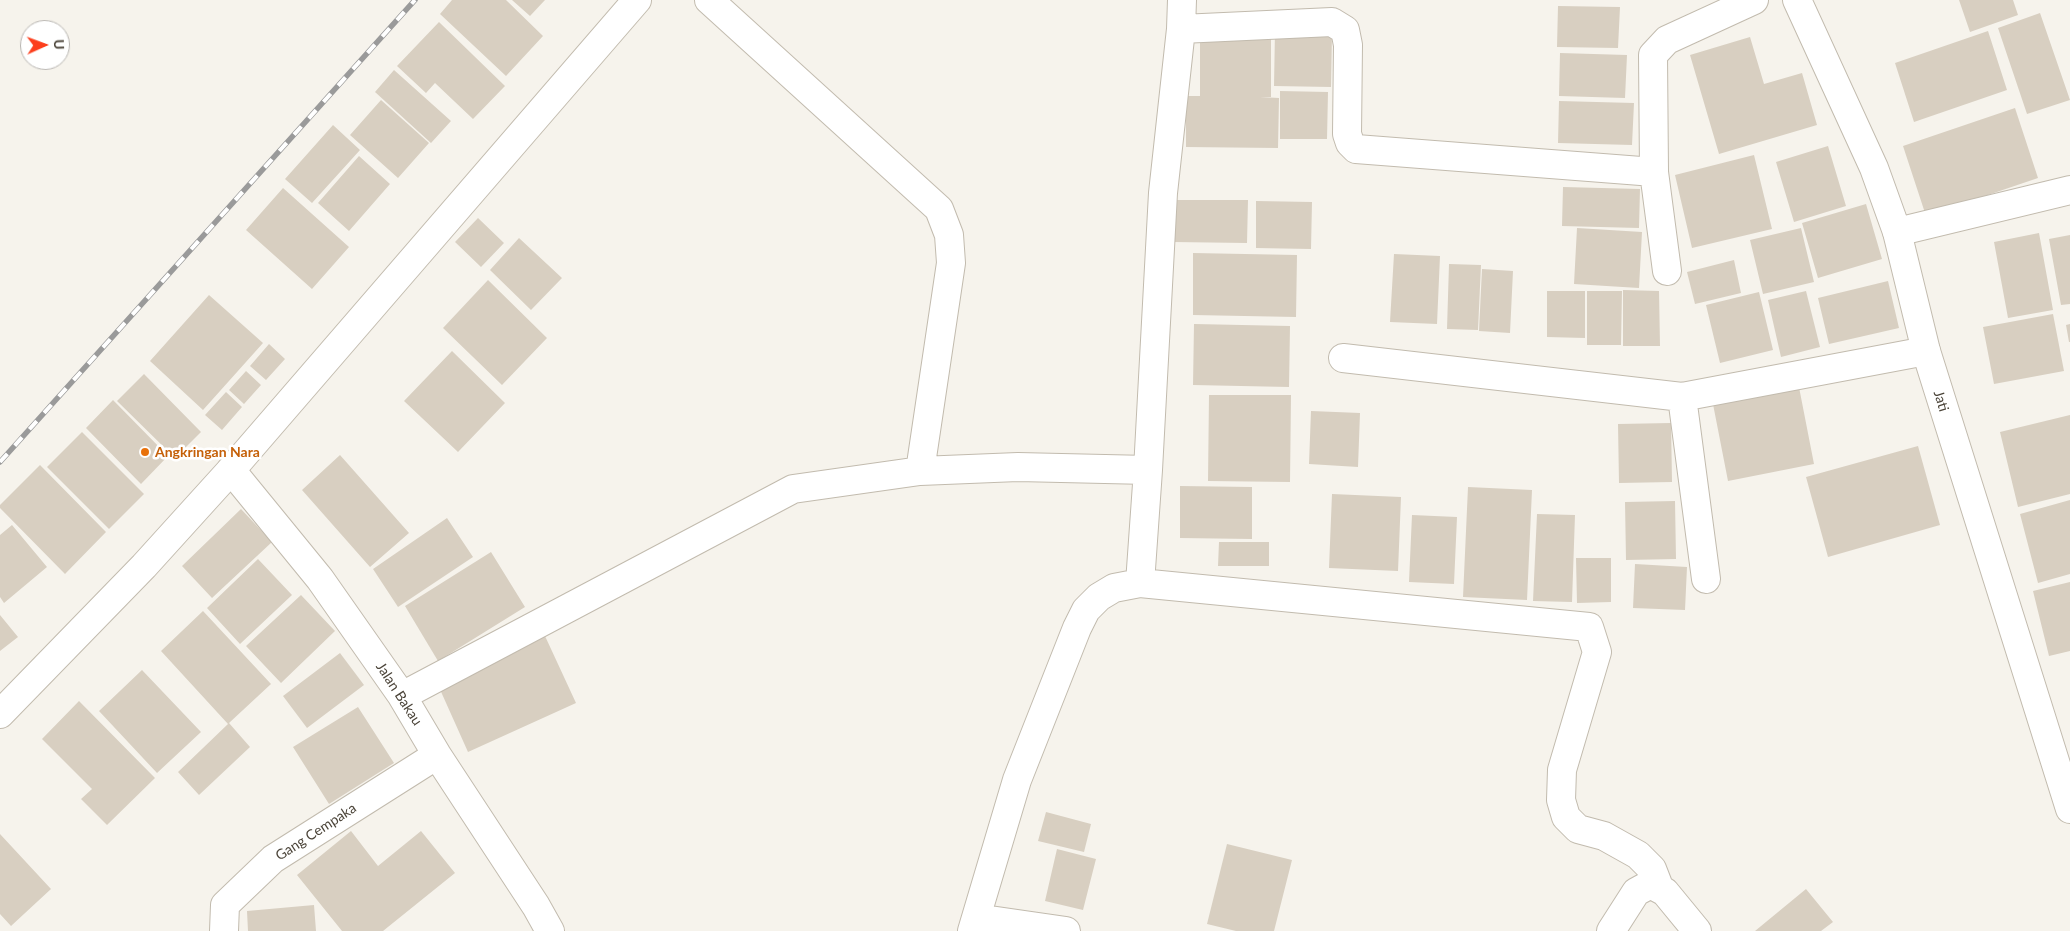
<!DOCTYPE html>
<style>
body{margin:0}
#map{position:relative;width:2070px;height:931px;overflow:hidden;background:#f6f3ec;font-family:Lato,sans-serif}
canvas{display:block}
.north{position:absolute;left:20px;top:20px;width:50px;height:50px;box-sizing:border-box;background:#fff;border:1px solid #b7b4b0;border-radius:50%;rotate:88deg;font-size:14px;font-weight:700;line-height:20px;text-align:center;color:#4b4439}
.north::after{content:'';display:block;margin:auto;width:18px;height:22px;background:#fc3f1d;clip-path:polygon(50% 0,100% 100%,50% 72%,0 100%)}
</style>
<div id="map">
<canvas width="2070" height="931"></canvas>
<div class="north">U</div>
</div>
<script>
const c = document.querySelector('canvas').getContext('2d');
c.lineJoin = 'round';
function paint(path, color) {
  c.fillStyle = color;
  c.fill(path, 'evenodd');
}
function toPath(rows) {
  const path = new Path2D();
  for (const r of rows) {
    path.moveTo(r[0], r[1]);
    for (let i = 2; i < r.length; i += 2) path.lineTo(r[i], r[i + 1]);
  }
  return path;
}
function trace(path, color, width, dash) {
  c.strokeStyle = color;
  c.lineWidth = width;
  c.lineCap = dash ? 'butt' : 'round';
  c.setLineDash(dash || []);
  c.stroke(path);
}
function label(font, color, halo, rows, align = 'center') {
  c.font = font + ' Lato,sans-serif';
  c.lineWidth = 5;
  c.setLineDash([]);
  c.textBaseline = 'middle';
  c.strokeStyle = halo;
  c.fillStyle = color;
  for (const [text, x, y, turn = 0] of rows) {
    c.save();
    c.translate(x, y);
    c.rotate((+turn || 0) * Math.PI / 180);
    c.textAlign = isNaN(turn) ? turn : align;
    if (halo) c.strokeText(text, 0, 0);
    c.fillText(text, 0, 0);
    c.restore();
  }
}
paint(toPath([
 [452,0,506,0,543,36,506,76,440,14],
 [512,0,545,0,530,16],
 [1959,0,2013,0,2018,15,1970,32],
 [1558,6,1620,7,1618,48,1557,47],
 [2040,13,2070,100,2027,114,1998,28],
 [439,22,505,86,473,119,435,83,426,93,397,66],
 [1275,31,1332,32,1331,87,1274,86],
 [1988,31,2007,90,1914,122,1895,63],
 [1200,37,1271,38,1271,97,1260,97,1279,98,1278,148,1186,147,1186,96,1200,96],
 [1750,37,1764,84,1802,73,1817,125,1719,154,1690,55],
 [1560,53,1627,55,1625,98,1559,96],
 [394,70,451,121,431,143,375,92],
 [1280,91,1328,92,1327,139,1280,139],
 [381,100,429,143,398,178,350,135],
 [1559,101,1634,103,1632,145,1558,143],
 [2015,108,2038,178,1926,216,1903,146],
 [333,125,360,150,312,203,285,179],
 [1828,146,1846,206,1794,222,1776,162],
 [1754,155,1772,229,1692,248,1675,175],
 [359,156,390,184,349,231,318,203],
 [1563,187,1640,189,1639,228,1562,226],
 [283,188,349,247,312,289,246,230],
 [1173,200,1248,200,1247,243,1173,242],
 [1256,201,1312,202,1311,249,1256,248],
 [1866,204,1882,259,1818,278,1802,223],
 [478,218,504,243,481,267,455,242],
 [1577,228,1642,232,1639,288,1574,284],
 [1801,228,1814,282,1763,294,1750,240],
 [2039,233,2053,310,2008,318,1994,242],
 [2070,235,2070,304,2061,305,2049,239],
 [519,238,562,278,531,310,490,270],
 [1193,253,1297,255,1296,317,1193,315],
 [1394,254,1440,256,1437,324,1390,322],
 [1734,260,1741,293,1695,304,1687,272],
 [1449,264,1481,265,1478,330,1447,329],
 [1482,269,1513,271,1510,333,1479,331],
 [488,280,547,338,502,385,443,328],
 [1888,281,1899,328,1829,344,1818,298],
 [1623,290,1659,291,1660,346,1623,346],
 [1547,291,1585,291,1585,338,1547,337],
 [1587,291,1622,291,1621,345,1587,345],
 [1806,291,1820,347,1781,357,1768,300],
 [1759,292,1773,350,1720,363,1706,305],
 [209,295,263,343,203,410,150,361],
 [2053,314,2064,371,1994,384,1983,327],
 [1194,324,1290,326,1289,387,1193,385],
 [2070,324,2070,342,2069,342,2066,325],
 [269,344,285,359,266,380,250,366],
 [452,351,505,403,458,452,404,401],
 [246,371,261,385,244,404,229,390],
 [144,374,201,432,175,458,117,401],
 [1798,382,1814,464,1728,481,1712,399],
 [226,392,242,407,222,430,205,415],
 [1209,395,1291,395,1290,482,1208,481],
 [113,400,168,456,141,484,86,428],
 [1311,411,1360,413,1358,467,1309,464],
 [2070,415,2070,494,2018,507,2000,432],
 [1671,423,1672,482,1619,483,1618,424],
 [82,432,144,494,109,529,47,467],
 [1918,446,1940,525,1828,557,1806,477],
 [340,455,409,533,370,567,302,490],
 [40,465,106,532,65,574,0,508,0,505],
 [1180,486,1252,487,1252,539,1180,538],
 [1468,487,1532,490,1527,600,1463,597],
 [1332,494,1401,497,1398,571,1329,568],
 [2070,500,2070,574,2038,583,2020,514],
 [1675,501,1676,559,1626,560,1625,502],
 [241,509,272,542,212,598,182,566],
 [1537,514,1575,515,1572,602,1533,601],
 [1412,515,1457,517,1454,584,1409,582],
 [447,518,473,557,398,607,373,569],
 [12,525,47,567,4,603,0,597,0,535],
 [1219,542,1269,542,1269,566,1218,566],
 [491,552,525,607,438,661,405,606],
 [1576,558,1611,558,1611,602,1577,603],
 [258,559,292,595,240,644,207,608],
 [1635,564,1687,567,1685,610,1633,608],
 [2070,582,2070,651,2049,656,2033,591],
 [301,595,335,631,281,683,246,646],
 [203,611,271,684,229,723,250,747,199,795,178,772,228,724,161,651],
 [0,615,18,637,0,651],
 [545,636,576,703,468,752,438,685],
 [340,653,364,685,307,728,283,696],
 [142,670,201,732,157,773,99,711],
 [79,701,155,778,107,825,81,799,92,789,42,739],
 [358,707,394,763,329,804,293,747],
 [1046,812,1091,824,1084,852,1038,841],
 [351,831,378,866,421,831,455,873,383,931,342,931,297,875],
 [0,834,51,889,11,926,0,914],
 [1227,844,1292,860,1274,931,1236,931,1207,924],
 [1057,849,1096,859,1083,910,1045,901],
 [1806,889,1833,922,1821,931,1755,931],
 [314,905,316,931,248,931,247,911]
]), '#d8cfc1');
const minor = toPath([
 [709,0,939,209,949,235,951,263,920,471],
 [1181,29,1332,22,1345,30,1348,45,1347,134,1350,143,1356,149,1654,172],
 [1897,232,2070,190],
 [1667,271,1654,172,1653,55,1667,40,1754,0],
 [1343,358,1682,397,1926,351],
 [1682,397,1706,579],
 [231,470,320,579,402,696,437,755,536,906,550,931],
 [1140,583,1148,470,1163,193,1181,29,1182,0],
 [402,696,793,489,920,471,1018,467,1148,470],
 [976,918,1066,931],
 [224,931,225,905,273,859,437,755],
 [972,931,1017,780,1077,628,1086,610,1099,597,1114,588,1140,583,1589,627,1597,652,1562,770,1561,800,1566,817,1578,829,1604,836,1638,855,1652,869,1659,887],
 [1611,931,1636,892,1647,886,1654,886,1665,892,1697,931]
]);
const tertiary = toPath([
 [1797,0,1874,168,1897,232,1926,351,2070,809],
 [0,714,144,566,231,470,637,0]
]);
trace(minor, '#c2bbae', 30);
trace(tertiary, '#c2bbae', 30);
trace(minor, '#fff', 28);
trace(tertiary, '#fff', 28);
const rail = toPath([
 [0,462,415,0]
]);
trace(rail, '#9a9a9a', 5.5);
trace(rail, '#fff', 4, [11]);
for (const [x, y, r, color] of [
 [145,452,5,"#e8710a"]
]) {
  const dot = new Path2D();
  dot.arc(x, y, r, 0, 2 * Math.PI);
  c.fillStyle = color;
  c.fill(dot);
  trace(dot, '#fff', 2);
}
label('14px', '#4b4439', '#fff', [
 ["Jati",1941,401,73],
 ["Jalan Bakau",399,694,57],
 ["Gang Cempaka",316,832,-33]
]);
label('bold 14px', '#c56008', '#fff', [
 ["Angkringan Nara",155,452]
], 'left');
</script>
